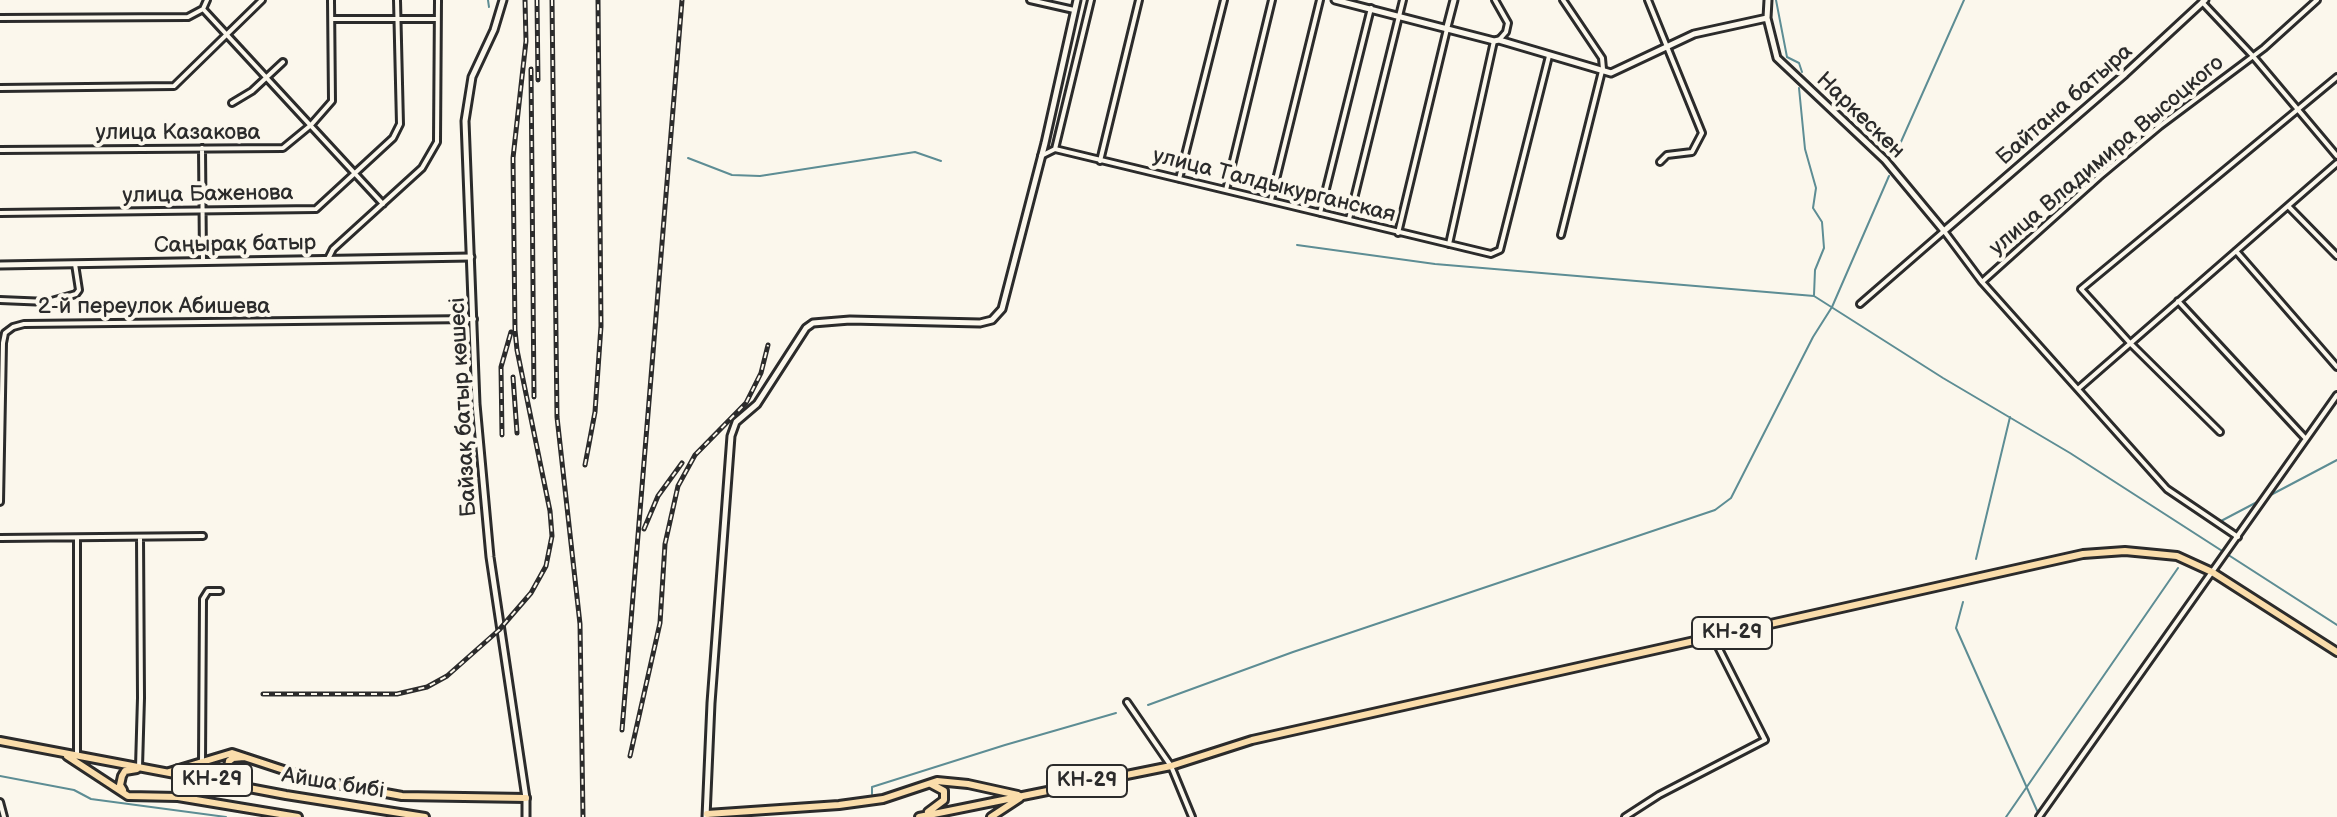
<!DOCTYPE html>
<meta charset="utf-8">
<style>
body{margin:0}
canvas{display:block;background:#fbf7ec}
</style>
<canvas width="2337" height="817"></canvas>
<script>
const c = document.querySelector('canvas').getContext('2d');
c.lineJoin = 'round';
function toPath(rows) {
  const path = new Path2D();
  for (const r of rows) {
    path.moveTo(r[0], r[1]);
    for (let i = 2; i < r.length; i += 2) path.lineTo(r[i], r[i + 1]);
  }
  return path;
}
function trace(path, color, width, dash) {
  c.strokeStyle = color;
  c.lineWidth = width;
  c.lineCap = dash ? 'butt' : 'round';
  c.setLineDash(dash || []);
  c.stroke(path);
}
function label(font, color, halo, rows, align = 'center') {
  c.font = font + ' "Balsamiq Sans",sans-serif';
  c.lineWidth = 8;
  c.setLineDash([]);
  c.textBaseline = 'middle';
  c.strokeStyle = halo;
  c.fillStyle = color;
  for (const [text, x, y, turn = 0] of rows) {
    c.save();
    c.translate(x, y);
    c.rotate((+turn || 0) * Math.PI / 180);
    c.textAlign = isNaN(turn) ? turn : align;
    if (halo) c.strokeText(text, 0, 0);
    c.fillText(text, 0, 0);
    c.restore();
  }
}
trace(toPath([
 [488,0,489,7],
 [1776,0,1787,57,1799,63,1802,72],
 [1799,88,1805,149,1816,188,1813,208,1822,222,1824,248,1815,270,1814,295],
 [1896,153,1964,0],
 [688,158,732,175,760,176,915,152,941,161],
 [1297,245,1435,264,1814,296,1943,378,2070,453,2337,625],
 [2265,498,2337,460],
 [2221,521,2259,501],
 [1976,559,2010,417],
 [1963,602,1956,628,2039,815],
 [1148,705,1293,652,1715,510,1731,498,1813,337,1832,307,1889,176],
 [0,776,74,790,91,799,226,817],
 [872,794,872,787,1005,745,1116,713],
 [2006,817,2178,568]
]), '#5d8d94', 2);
const minor = toPath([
 [1030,0,1074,10],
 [1495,0,1508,23,1506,32,1499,40],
 [1563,0,1602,58,1603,69],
 [1648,0,1702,133,1692,152,1667,155,1660,162],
 [2202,2,2252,55,2337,156],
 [203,9,383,204],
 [0,18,188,17,203,9,207,0],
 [332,19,437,19],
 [0,88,174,86,262,0],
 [232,103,252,91,283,62],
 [202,148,203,261],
 [1055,149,1091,0],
 [0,150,283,148,311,125,332,101,331,0],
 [1041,156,1055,149,1491,254,1500,250,1549,56],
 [1100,161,1139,0],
 [1179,179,1224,0],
 [1226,190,1272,0],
 [1271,200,1320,0],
 [2288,206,2337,256],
 [0,213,316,209,393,138,400,124,397,0],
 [1320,213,1371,8],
 [1349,219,1403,0],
 [1398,233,1447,29],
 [1561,235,1602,71],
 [1449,244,1494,41],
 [2236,251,2337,367],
 [328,259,333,249,422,168,437,142,438,0],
 [1982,282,2099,177,2160,126,2264,48,2317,0],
 [0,300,48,302,76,294,79,290,75,264],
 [2178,301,2306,439],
 [1860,304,1944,231,1982,282,2167,489,2238,537],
 [2078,389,2337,163],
 [2220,432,2130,343,2081,289,2337,77],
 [0,502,3,343,5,333,13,327,24,324,474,319],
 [0,538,203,536],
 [77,539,77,756],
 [1127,702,1171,766,1192,817],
 [202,763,203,599,208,591,220,591],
 [139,767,141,698,140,537],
 [0,802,4,817],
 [1625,817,1659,795,1765,740,1713,637],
 [2039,817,2337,395]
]);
const tertiary = toPath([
 [1335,0,1494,41,1499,40,1611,73,1694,34,1767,18],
 [1768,0,1767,18,1777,58,1885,160,1944,231,2125,74,2205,0],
 [1447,27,1454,0],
 [0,265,471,257],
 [706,817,711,703,731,436,736,422,757,404,806,328,813,323,850,320,980,323,992,320,1002,309,1045,143,1077,0]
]);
const secondary = toPath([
 [503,0,494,30,472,77,465,121,476,404,490,557,526,798,526,817]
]);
const primary = toPath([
 [0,741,286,795,425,817],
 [67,756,128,796,178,797,298,817],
 [169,772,232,753,314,780,402,796,526,798],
 [236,782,227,772,229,761,233,758,244,757],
 [123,790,120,785,122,776,125,771,137,769],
 [928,812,944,800,944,791,931,784],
 [707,814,839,805,883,799,937,781,968,784,1018,795],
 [919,817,1171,766,1252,740,2083,554,2125,551,2177,556,2212,572,2337,652],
 [991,817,1020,798]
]);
trace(minor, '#2b2b2b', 10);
trace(tertiary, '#2b2b2b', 11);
trace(secondary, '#2b2b2b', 11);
trace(primary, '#2b2b2b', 12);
trace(minor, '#fbf7ec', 4);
trace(tertiary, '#fbf7ec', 5);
trace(secondary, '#fbf7ec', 5);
trace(primary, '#faddab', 6);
const rail = toPath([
 [537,0,538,80],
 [552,0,557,417,580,624,583,817],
 [531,69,534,397],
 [513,377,517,433],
 [502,435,501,367,511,332],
 [585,465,595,412,601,326,598,0],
 [644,529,658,496,682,463],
 [263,694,397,694,427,687,447,676,499,630,531,593,546,566,552,536,550,511,517,350,515,330,513,158,526,41,525,0],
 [622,730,682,0],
 [630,756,660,623,665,544,678,486,695,455,746,403,761,373,768,345]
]);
trace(rail, '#2b2b2b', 5);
trace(rail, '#fbf7ec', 2, [6]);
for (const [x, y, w] of [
 [1732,633,80],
 [212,780,80],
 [1087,781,80]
]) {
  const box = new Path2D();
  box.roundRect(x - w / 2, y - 16, w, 32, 6);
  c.fillStyle = '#fbf7ec';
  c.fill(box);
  trace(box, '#2b2b2b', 2);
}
label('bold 20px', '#2b2b2b', null, [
 ["КН-29",1732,633],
 ["КН-29",212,780],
 ["КН-29",1087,781]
]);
label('22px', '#2b2b2b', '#fbf7ec', [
 ["Байтана батыра",2065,105,-41],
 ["Наркескен",1860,116,44],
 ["улица Казакова",178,133],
 ["улица Владимира Высоцкого",2107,156,-40],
 ["улица Талдыкурганская",1274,186,14],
 ["улица Баженова",208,195,-1],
 ["Саңырақ батыр",235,245,-1],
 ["2-й переулок Абишева",154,307],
 ["Байзақ батыр көшесі",464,407,-93],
 ["Айша бибі",333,784,9]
]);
</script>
